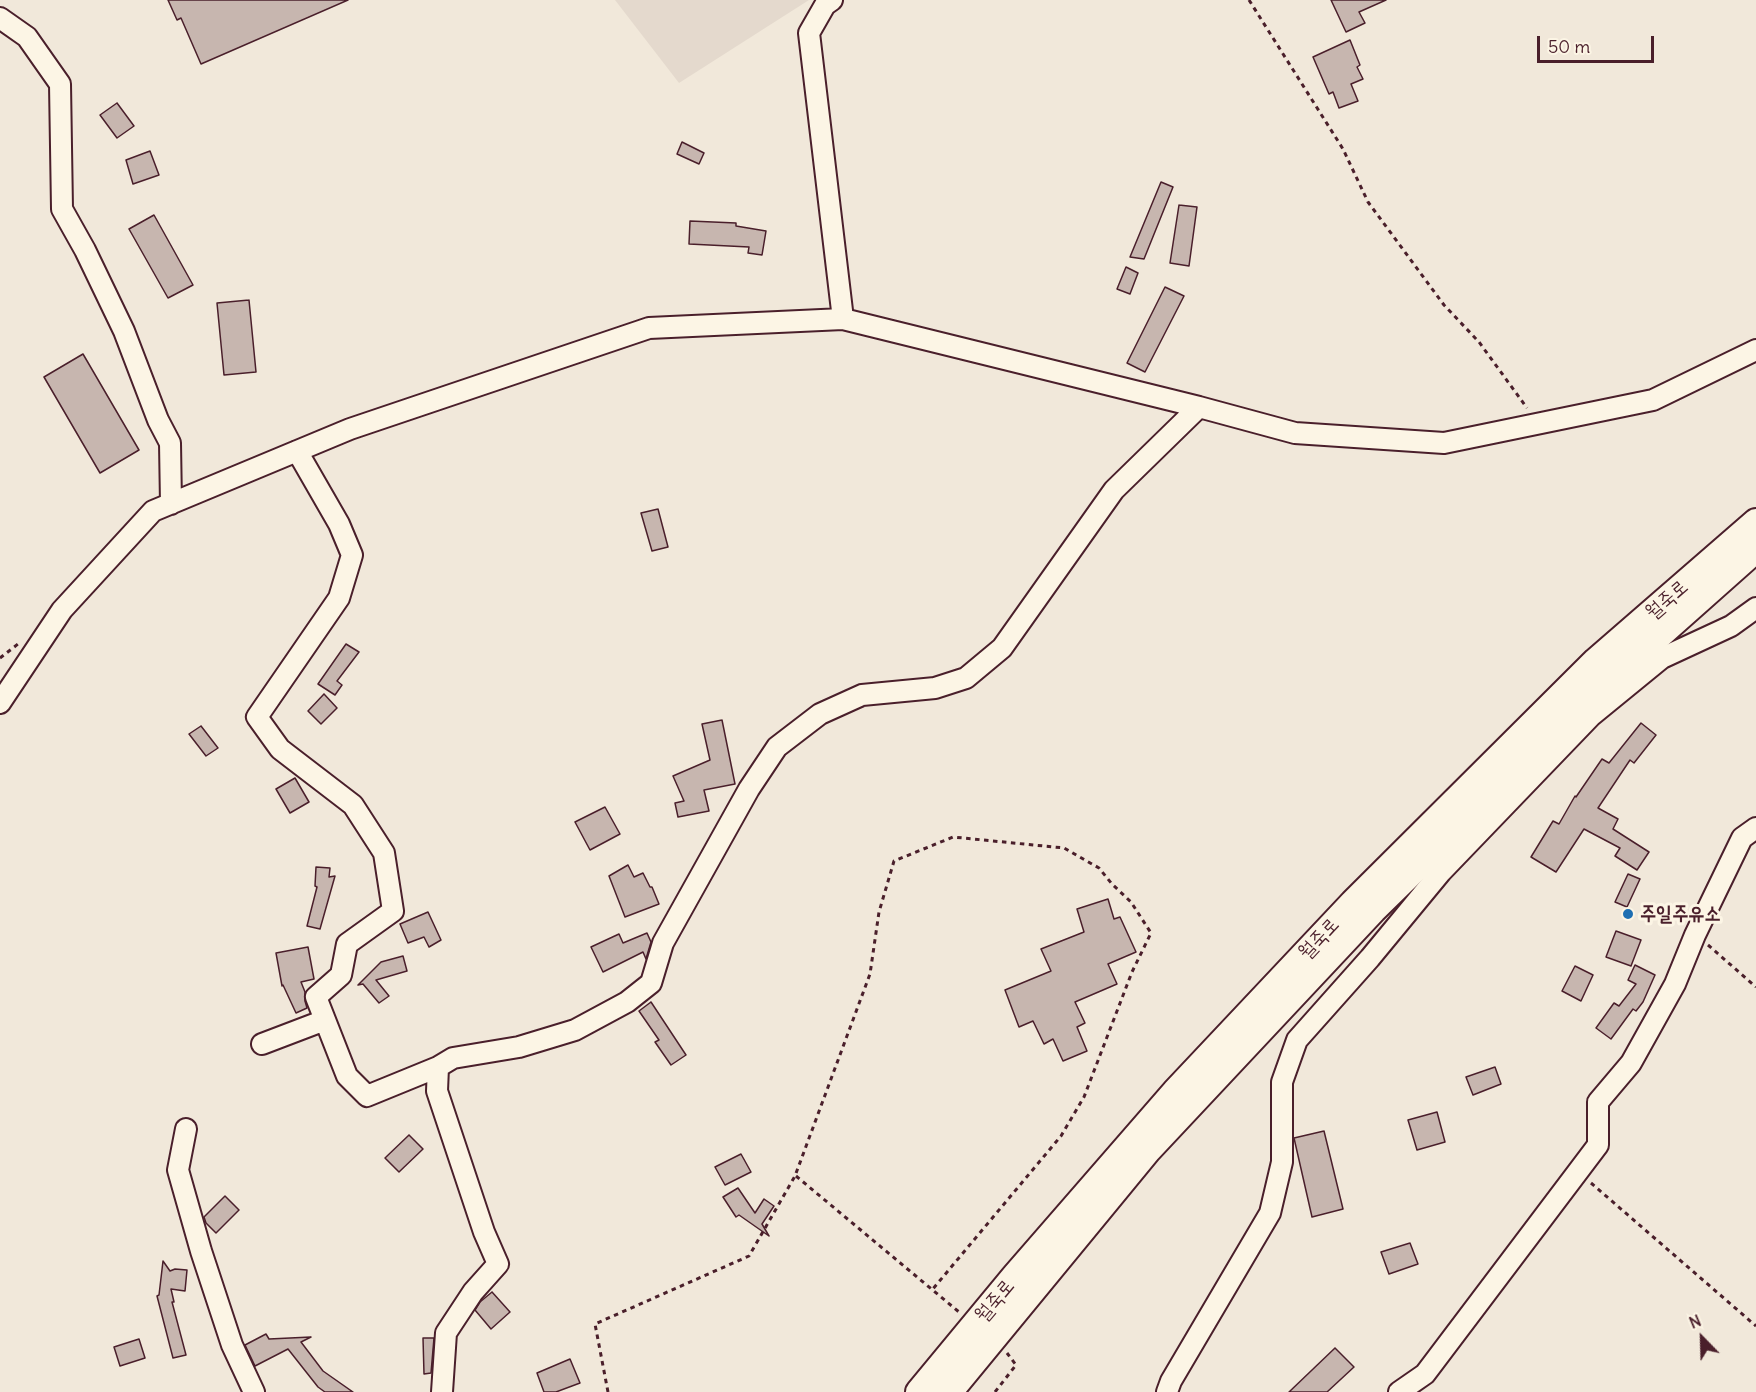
<!DOCTYPE html>
<meta charset="utf-8">
<style>
body{margin:0}
#map{position:relative;width:1756px;height:1392px;overflow:hidden;background:#f1e8da;font-family:Delius,sans-serif}
canvas{display:block}
.north{position:absolute;left:1672px;top:1308px;width:60px;height:60px;-webkit-text-stroke:4px #fcf5e5;paint-order:stroke;rotate:337deg;font-size:16px;font-weight:700;line-height:24px;text-align:center;color:#4a1f2b}
.north::after{content:'';display:block;margin:auto;width:21px;height:27px;background:#4a1f2b;clip-path:polygon(50% 0,100% 100%,50% 72%,0 100%)}
.scale{position:absolute;left:1537px;top:36px;width:117px;height:27px;box-sizing:border-box;border:3px solid #4a1f2b;border-top:0;padding-left:8px;font-size:18px;line-height:21px;white-space:nowrap;color:#4a1f2b;-webkit-text-stroke:4px #fcf5e5;paint-order:stroke}
</style>
<div id="map">
<canvas width="1756" height="1392"></canvas>
<div class="north">N</div>
<div class="scale">50 m</div>
</div>
<script>
const c = document.querySelector('canvas').getContext('2d');
c.lineJoin = 'round';
function paint(path, color) {
  c.fillStyle = color;
  c.fill(path, 'evenodd');
}
function toPath(rows) {
  const path = new Path2D();
  for (const r of rows) {
    path.moveTo(r[0], r[1]);
    for (let i = 2; i < r.length; i += 2) path.lineTo(r[i], r[i + 1]);
  }
  return path;
}
function trace(path, color, width, dash) {
  c.strokeStyle = color;
  c.lineWidth = width;
  c.lineCap = dash ? 'butt' : 'round';
  c.setLineDash(dash || []);
  c.stroke(path);
}
function label(font, color, halo, rows, align = 'center') {
  c.font = font + ' Delius,"Poor Story",sans-serif';
  c.lineWidth = 6;
  c.setLineDash([]);
  c.textBaseline = 'middle';
  c.strokeStyle = halo;
  c.fillStyle = color;
  for (const [text, x, y, turn = 0] of rows) {
    c.save();
    c.translate(x, y);
    c.rotate((+turn || 0) * Math.PI / 180);
    c.textAlign = isNaN(turn) ? turn : align;
    if (halo) c.strokeText(text, 0, 0);
    c.fillText(text, 0, 0);
    c.restore();
  }
}
paint(toPath([
 [615,0,809,0,679,83]
]), '#e4d9cd');
const building = toPath([
 [168,0,348,0,201,64,181,18,177,20,168,0],
 [1331,0,1386,0,1359,12,1365,23,1346,32,1331,0],
 [1350,40,1360,65,1357,67,1363,79,1351,84,1358,101,1339,108,1333,92,1329,94,1313,57,1350,40],
 [117,103,134,126,117,138,100,115,117,103],
 [682,142,704,153,699,164,677,154,682,142],
 [150,151,159,175,133,184,126,160,150,151],
 [1161,182,1173,187,1144,259,1130,257,1161,182],
 [1179,205,1197,207,1189,266,1170,263,1179,205],
 [154,215,193,285,168,298,129,229,154,215],
 [690,221,736,223,736,226,766,231,762,255,748,253,749,247,689,244,690,221],
 [1126,267,1138,273,1130,294,1117,289,1126,267],
 [1165,287,1184,296,1145,372,1127,363,1165,287],
 [249,300,256,372,224,375,217,303,249,300],
 [83,354,139,450,100,473,44,377,83,354],
 [658,509,668,547,652,551,641,513,658,509],
 [346,644,359,652,337,681,342,685,335,695,318,684,346,644],
 [324,694,337,708,321,724,308,711,324,694],
 [722,720,735,784,704,790,709,811,678,817,675,803,684,801,673,776,710,760,702,724,722,720],
 [1641,723,1656,735,1634,763,1630,760,1598,808,1618,819,1613,829,1649,852,1637,870,1615,856,1620,848,1584,829,1556,872,1531,857,1553,821,1559,824,1575,796,1576,797,1602,759,1609,763,1641,723],
 [201,726,218,748,206,756,189,734,201,726],
 [295,778,309,802,290,813,276,789,295,778],
 [605,807,620,834,590,850,575,822,605,807],
 [628,865,634,877,643,873,650,887,652,887,659,904,625,917,609,876,628,865],
 [316,867,330,868,329,877,335,876,320,929,307,926,317,887,315,886,316,867],
 [1628,874,1640,879,1627,907,1615,902,1628,874],
 [1108,899,1114,919,1120,917,1136,952,1108,964,1117,984,1075,1002,1085,1023,1077,1027,1087,1051,1063,1061,1053,1039,1044,1044,1033,1021,1019,1027,1005,990,1051,971,1041,949,1084,932,1077,909,1108,899],
 [428,912,441,940,429,947,424,937,408,943,400,924,428,912],
 [1616,931,1641,940,1631,966,1606,957,1616,931],
 [647,933,651,942,646,959,643,952,603,972,591,947,619,934,623,943,647,933],
 [308,947,314,979,301,982,305,992,305,1001,307,1008,296,1013,283,985,282,986,276,953,308,947],
 [403,956,407,971,376,980,389,996,379,1003,363,984,358,985,381,962,403,956],
 [1635,965,1655,975,1643,1002,1636,1011,1633,1009,1611,1039,1596,1028,1614,1003,1619,1006,1636,984,1628,980,1635,965],
 [1575,966,1593,975,1581,1001,1562,991,1575,966],
 [651,1002,686,1055,671,1065,655,1042,659,1040,639,1011,651,1002],
 [1495,1067,1501,1084,1473,1095,1466,1077,1495,1067],
 [1437,1112,1445,1142,1417,1150,1408,1120,1437,1112],
 [1324,1131,1343,1209,1312,1217,1294,1138,1324,1131],
 [409,1135,423,1149,399,1172,385,1158,409,1135],
 [741,1154,751,1172,725,1185,715,1167,741,1154],
 [738,1188,755,1213,764,1199,774,1206,762,1224,769,1236,739,1215,736,1217,723,1197,738,1188],
 [225,1196,239,1210,216,1233,206,1223,204,1217,225,1196],
 [1410,1243,1418,1264,1389,1274,1381,1252,1410,1243],
 [163,1261,170,1271,175,1269,187,1270,185,1291,171,1289,174,1302,172,1302,186,1355,173,1358,157,1296,159,1295,163,1261],
 [492,1292,510,1312,491,1329,475,1310,480,1302,492,1292],
 [266,1334,269,1339,311,1337,301,1342,323,1371,353,1392,325,1392,318,1387,288,1349,255,1366,245,1345,266,1334],
 [423,1338,434,1338,431,1373,424,1374,423,1338],
 [139,1339,145,1358,120,1366,114,1347,139,1339],
 [1335,1348,1354,1367,1327,1392,1289,1392,1335,1348],
 [570,1359,580,1383,556,1392,544,1392,537,1373,570,1359]
]);
paint(building, '#c7b6af');
trace(building, '#4a1f2b', 1.5);
const minor = toPath([
 [832,0,825,5,809,33,843,319],
 [0,18,27,37,60,84,62,209,85,250,124,331,158,420,170,443,171,504],
 [297,451,339,524,352,555,339,598,257,717,280,749,353,805,384,853,393,911,347,944,341,975,316,997,347,1076,367,1096,438,1067],
 [0,703,62,610,153,511,350,429,649,328,843,319,1199,407,1295,433,1444,443,1653,400,1756,350],
 [262,1044,325,1020],
 [186,1129,178,1170,201,1251,232,1345,254,1392],
 [442,1392,446,1333,473,1292,498,1264,484,1232,437,1091,438,1067,453,1058,519,1047,575,1030,627,1002,651,983,663,943,749,789,777,747,820,714,862,695,935,688,966,678,1002,648,1114,490,1199,407],
 [1167,1392,1171,1381,1270,1213,1282,1162,1282,1082,1297,1040,1370,958,1441,872,1591,716,1662,658,1731,626,1756,608],
 [1399,1392,1425,1374,1598,1145,1598,1102,1631,1063,1675,984,1695,935,1742,838,1756,828]
]);
const major = toPath([
 [919,1392,1015,1276,1175,1092,1353,903,1596,661,1756,522],
 [949,1392,1148,1150,1373,910,1603,685,1756,549]
]);
trace(minor, '#4a1f2b', 24);
trace(major, '#4a1f2b', 30);
trace(toPath([
 [1249,0,1343,149,1368,202,1444,305,1479,342,1527,408],
 [0,658,18,644],
 [1708,945,1756,987],
 [796,1176,959,1312],
 [1591,1183,1756,1326],
 [608,1392,595,1324,749,1256,795,1176,870,974,879,912,894,861,953,837,1064,848,1099,868,1112,884,1131,902,1151,933,1132,972,1084,1097,1061,1136,932,1290],
 [995,1392,1016,1365,1007,1353]
]), '#4a1f2b', 3, [4.5, 4.5]);
trace(minor, '#fcf5e5', 20);
trace(major, '#fcf5e5', 26);
for (const [x, y, r, color] of [
 [1628,914,6,"#1f6fb2"]
]) {
  const dot = new Path2D();
  dot.arc(x, y, r, 0, 2 * Math.PI);
  c.fillStyle = color;
  c.fill(dot);
  trace(dot, '#fcf5e5', 2);
}
label('20px', '#4a1f2b', '#fcf5e5', [
 ["월죽로",1667,600,-41],
 ["월죽로",1319,939,-47],
 ["월죽로",995,1301,-50]
]);
label('bold 20px', '#4a1f2b', '#fcf5e5', [
 ["주일주유소",1640,914]
], 'left');
</script>
